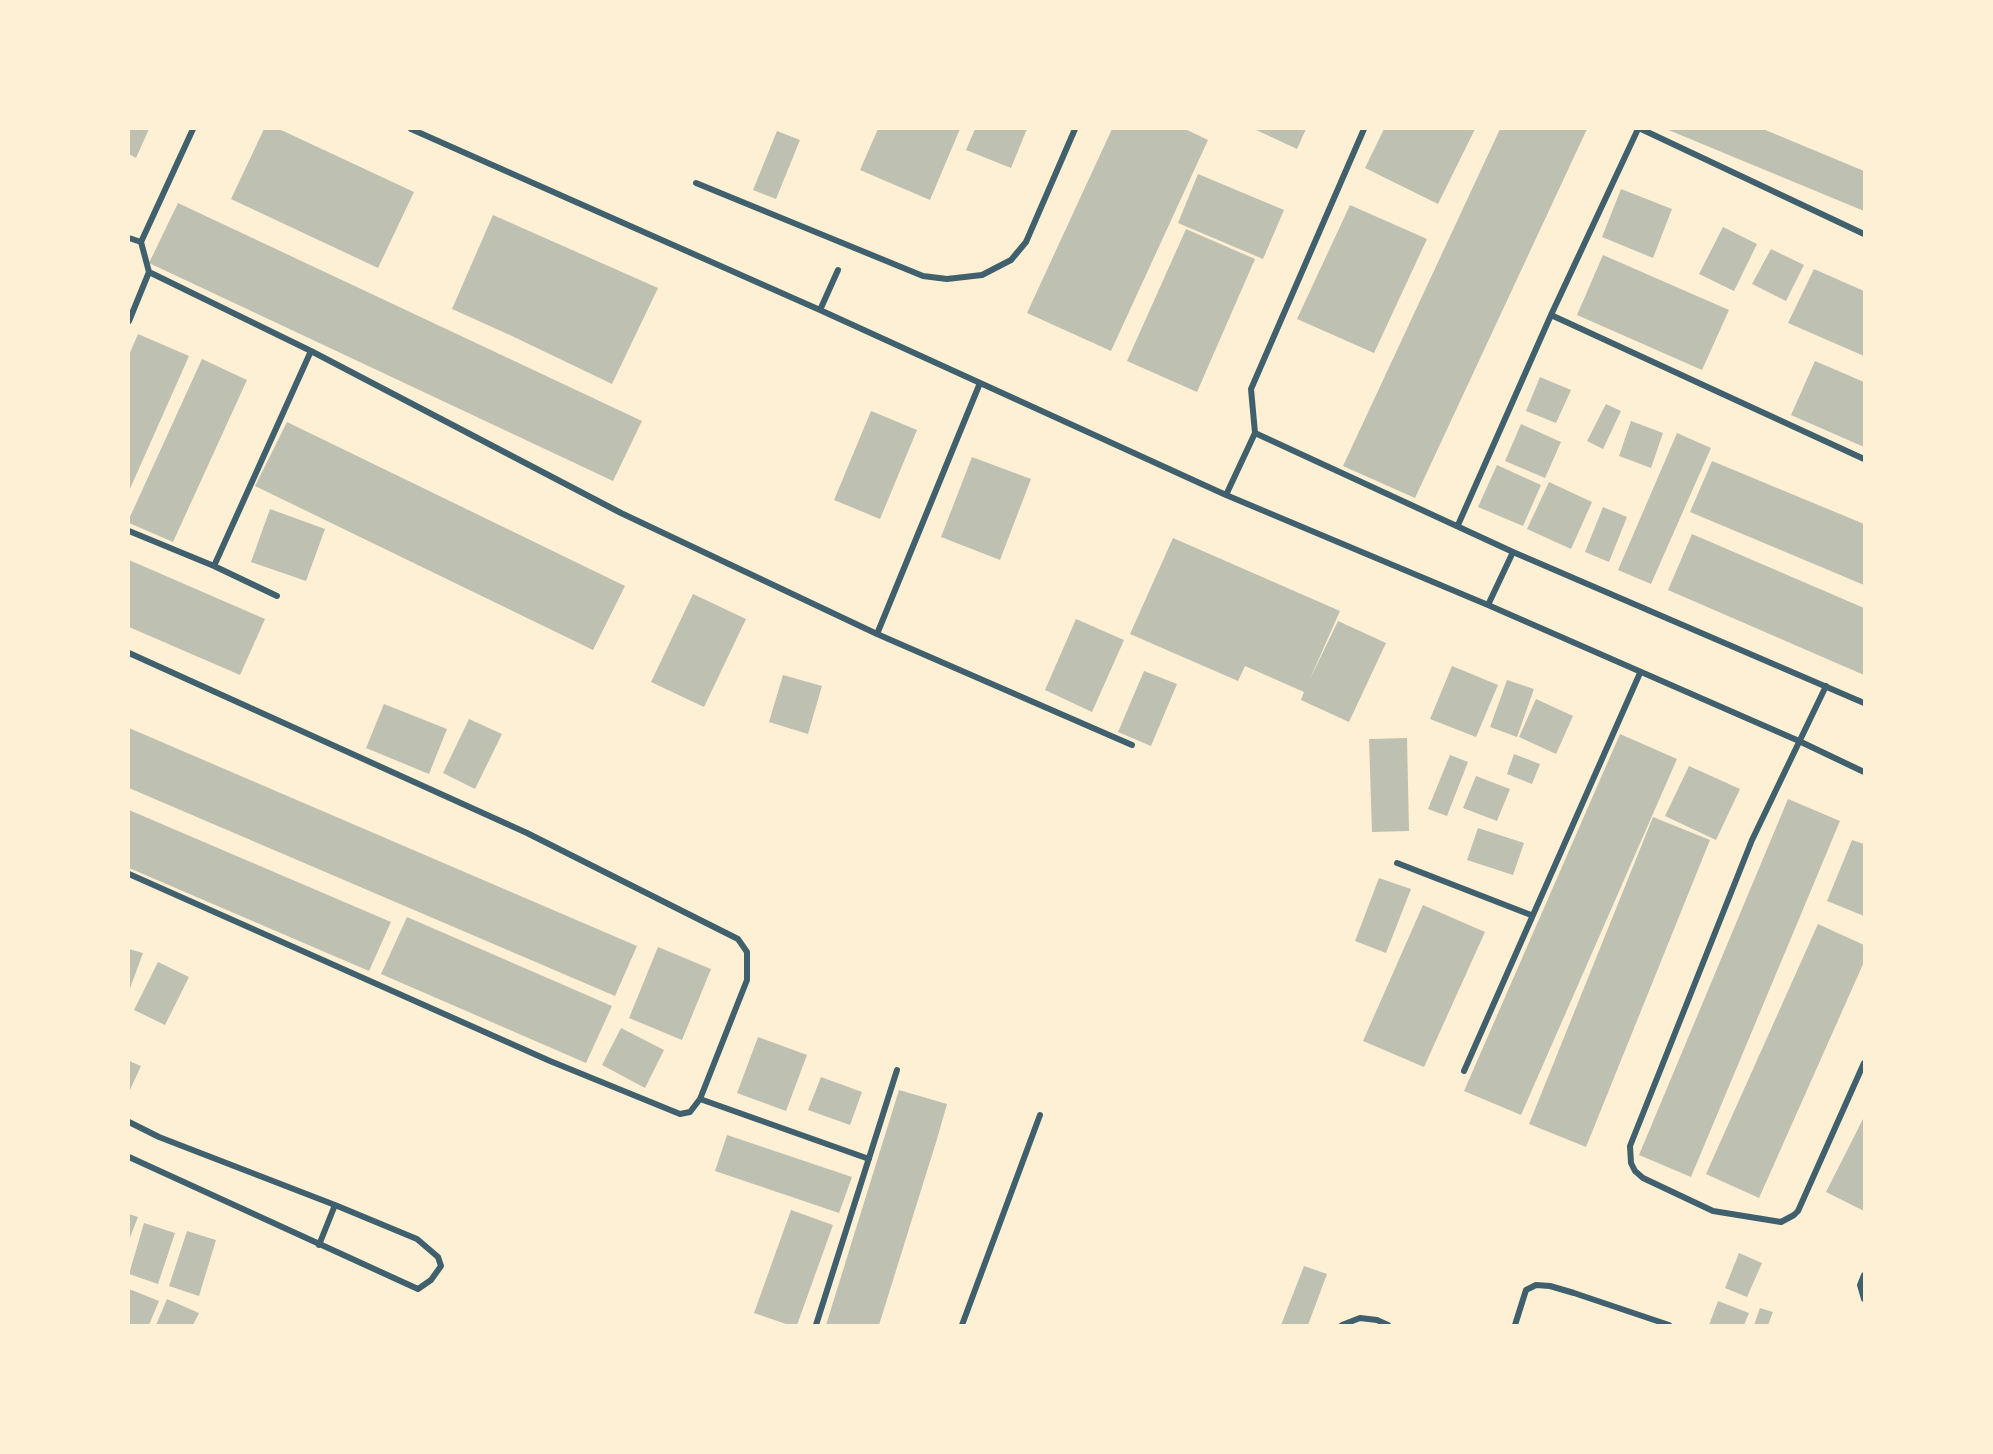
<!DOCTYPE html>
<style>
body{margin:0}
#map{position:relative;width:1993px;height:1454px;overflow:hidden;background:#fdf0d5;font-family:"Libre Baskerville",serif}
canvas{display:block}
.frame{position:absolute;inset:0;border:130px solid #fdf0d5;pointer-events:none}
</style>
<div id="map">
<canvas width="1993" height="1454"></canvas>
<div class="frame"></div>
</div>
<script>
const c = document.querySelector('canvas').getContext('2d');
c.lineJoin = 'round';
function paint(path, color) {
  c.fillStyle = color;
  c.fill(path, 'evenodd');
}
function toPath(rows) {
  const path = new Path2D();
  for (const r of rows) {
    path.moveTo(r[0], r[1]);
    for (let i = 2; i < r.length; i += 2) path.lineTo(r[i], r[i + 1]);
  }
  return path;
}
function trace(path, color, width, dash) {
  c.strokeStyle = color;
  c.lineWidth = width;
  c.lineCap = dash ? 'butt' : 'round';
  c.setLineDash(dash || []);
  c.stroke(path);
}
paint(toPath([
 [129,129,149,129,136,158,129,154],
 [264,129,279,129,414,192,378,268,231,199],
 [878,129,960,129,930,200,860,170],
 [975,129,1027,129,1011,168,966,150],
 [1112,129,1185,129,1208,140,1111,351,1027,313],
 [1254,129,1306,129,1297,149],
 [1384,129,1475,129,1438,204,1365,168],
 [1500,129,1587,129,1415,498,1343,466],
 [1666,129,1763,129,1864,171,1864,211],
 [777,131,800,140,776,199,753,190],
 [1198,174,1284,210,1263,259,1178,223],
 [1621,189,1672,209,1653,258,1602,237],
 [178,203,642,421,613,481,149,263],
 [1350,205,1427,239,1374,353,1297,319],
 [493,215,658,288,612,384,512,336,452,309],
 [1723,227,1757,244,1734,291,1699,274],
 [1186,229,1255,259,1197,392,1127,361],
 [1771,249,1804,265,1786,301,1752,284],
 [1603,255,1729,310,1702,370,1577,315],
 [1814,269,1864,291,1864,356,1788,323],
 [138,334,189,356,129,491,129,355],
 [202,359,247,380,173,542,129,523,129,519],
 [1815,361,1864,382,1864,447,1791,415],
 [1540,377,1571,390,1556,423,1526,411],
 [1606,404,1621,411,1603,449,1587,441],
 [871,411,917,430,880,519,834,500],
 [1631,421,1663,433,1651,468,1619,456],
 [287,422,625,586,593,650,255,486],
 [1521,424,1561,442,1545,478,1505,461],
 [1677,433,1711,448,1651,584,1618,570],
 [972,457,1031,479,1000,560,941,537],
 [1712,461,1864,524,1864,585,1690,512],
 [1497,465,1541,485,1523,526,1478,507],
 [1549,482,1592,502,1571,549,1527,529],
 [1603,507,1627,517,1609,562,1585,552],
 [270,509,325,529,306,581,251,562],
 [1692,534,1864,608,1864,675,1668,590],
 [1173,538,1340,611,1309,681,1338,621,1386,643,1349,722,1301,700,1304,692,1245,666,1238,681,1130,634],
 [129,560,265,619,240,675,129,627],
 [693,594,746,619,704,707,651,682],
 [1076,619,1124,640,1092,712,1045,690],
 [1452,666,1498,685,1476,737,1430,719],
 [1144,671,1177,684,1151,746,1118,732],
 [783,675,822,686,808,734,769,722],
 [1507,680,1534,689,1517,737,1490,727],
 [1536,699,1573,716,1556,754,1519,737],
 [384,704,447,729,429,774,366,748],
 [469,719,502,734,475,789,443,773],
 [129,728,637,946,615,996,129,788],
 [1620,734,1677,759,1521,1115,1464,1091],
 [1407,738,1409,831,1372,832,1369,739],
 [1514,754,1540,764,1532,784,1507,774],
 [1450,755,1468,762,1447,816,1428,809],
 [1689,766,1740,789,1716,840,1665,816],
 [1476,776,1510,789,1497,821,1463,808],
 [1788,799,1840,821,1691,1177,1639,1155],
 [129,810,391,922,369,971,129,868],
 [1653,817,1710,840,1586,1147,1529,1124],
 [1478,828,1524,843,1513,875,1467,860],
 [1852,840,1864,844,1864,916,1827,901],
 [1379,878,1411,889,1386,953,1355,941],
 [1423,905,1485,932,1424,1067,1363,1041],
 [407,917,612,1006,586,1063,381,974],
 [1818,924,1864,945,1864,962,1759,1198,1706,1174],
 [658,947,711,969,682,1040,629,1018],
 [129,949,143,953,129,991],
 [158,962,189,977,165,1025,134,1010],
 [621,1028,664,1050,645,1088,602,1065],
 [758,1037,807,1055,786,1111,737,1093],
 [129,1061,141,1066,129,1092],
 [821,1077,862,1092,850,1125,808,1110],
 [899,1090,947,1104,937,1139,879,1325,826,1325],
 [1864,1117,1864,1211,1826,1192],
 [727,1135,852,1177,839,1213,715,1171],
 [791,1210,833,1225,797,1325,789,1325,754,1313],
 [129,1214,138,1217,129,1240],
 [144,1223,175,1233,158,1284,129,1274],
 [187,1231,216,1240,199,1296,169,1286],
 [1739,1253,1762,1263,1747,1297,1725,1288],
 [1304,1266,1327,1274,1308,1325,1281,1325],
 [129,1289,159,1301,149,1325,129,1325],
 [167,1299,199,1313,193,1325,156,1325],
 [1718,1301,1749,1313,1744,1325,1709,1325],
 [1760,1308,1773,1312,1768,1325,1754,1325]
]), '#bec0b2');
trace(toPath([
 [411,129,820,310,1226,495,1488,605,1799,741,1864,772],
 [1641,129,1864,234],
 [696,183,923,276,947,279,982,275,1011,260,1026,242,1075,129],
 [129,238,141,242],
 [149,272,311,351,621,513,877,634,1132,745],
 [820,310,838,270],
 [1551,315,1864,459],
 [129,321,149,272,141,242,193,129],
 [1255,433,1513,552,1864,703],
 [1226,495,1255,433,1251,389,1364,129],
 [1458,525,1551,315,1638,129],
 [129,531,214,566,277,596],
 [214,566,311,351],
 [1488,605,1513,552],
 [877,634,980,383],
 [129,653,527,833,738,939,747,952,747,980,700,1099,690,1112,680,1114,550,1061,129,874],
 [1826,686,1752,840,1630,1146,1631,1163,1635,1171,1643,1178,1713,1211,1781,1222,1794,1215,1798,1211,1864,1063],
 [1397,863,1531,915],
 [1464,1071,1640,673],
 [700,1099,869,1159],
 [129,1122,159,1137,335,1205,417,1239,438,1257,441,1266,431,1280,418,1289,129,1157],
 [319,1245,335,1205],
 [1864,1275,1860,1285,1864,1299],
 [816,1325,897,1070],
 [962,1325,1040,1115],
 [1342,1325,1360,1318,1377,1320,1388,1325],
 [1515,1325,1526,1290,1536,1285,1550,1286,1574,1293,1669,1325]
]), '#3f606c', 6);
</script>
